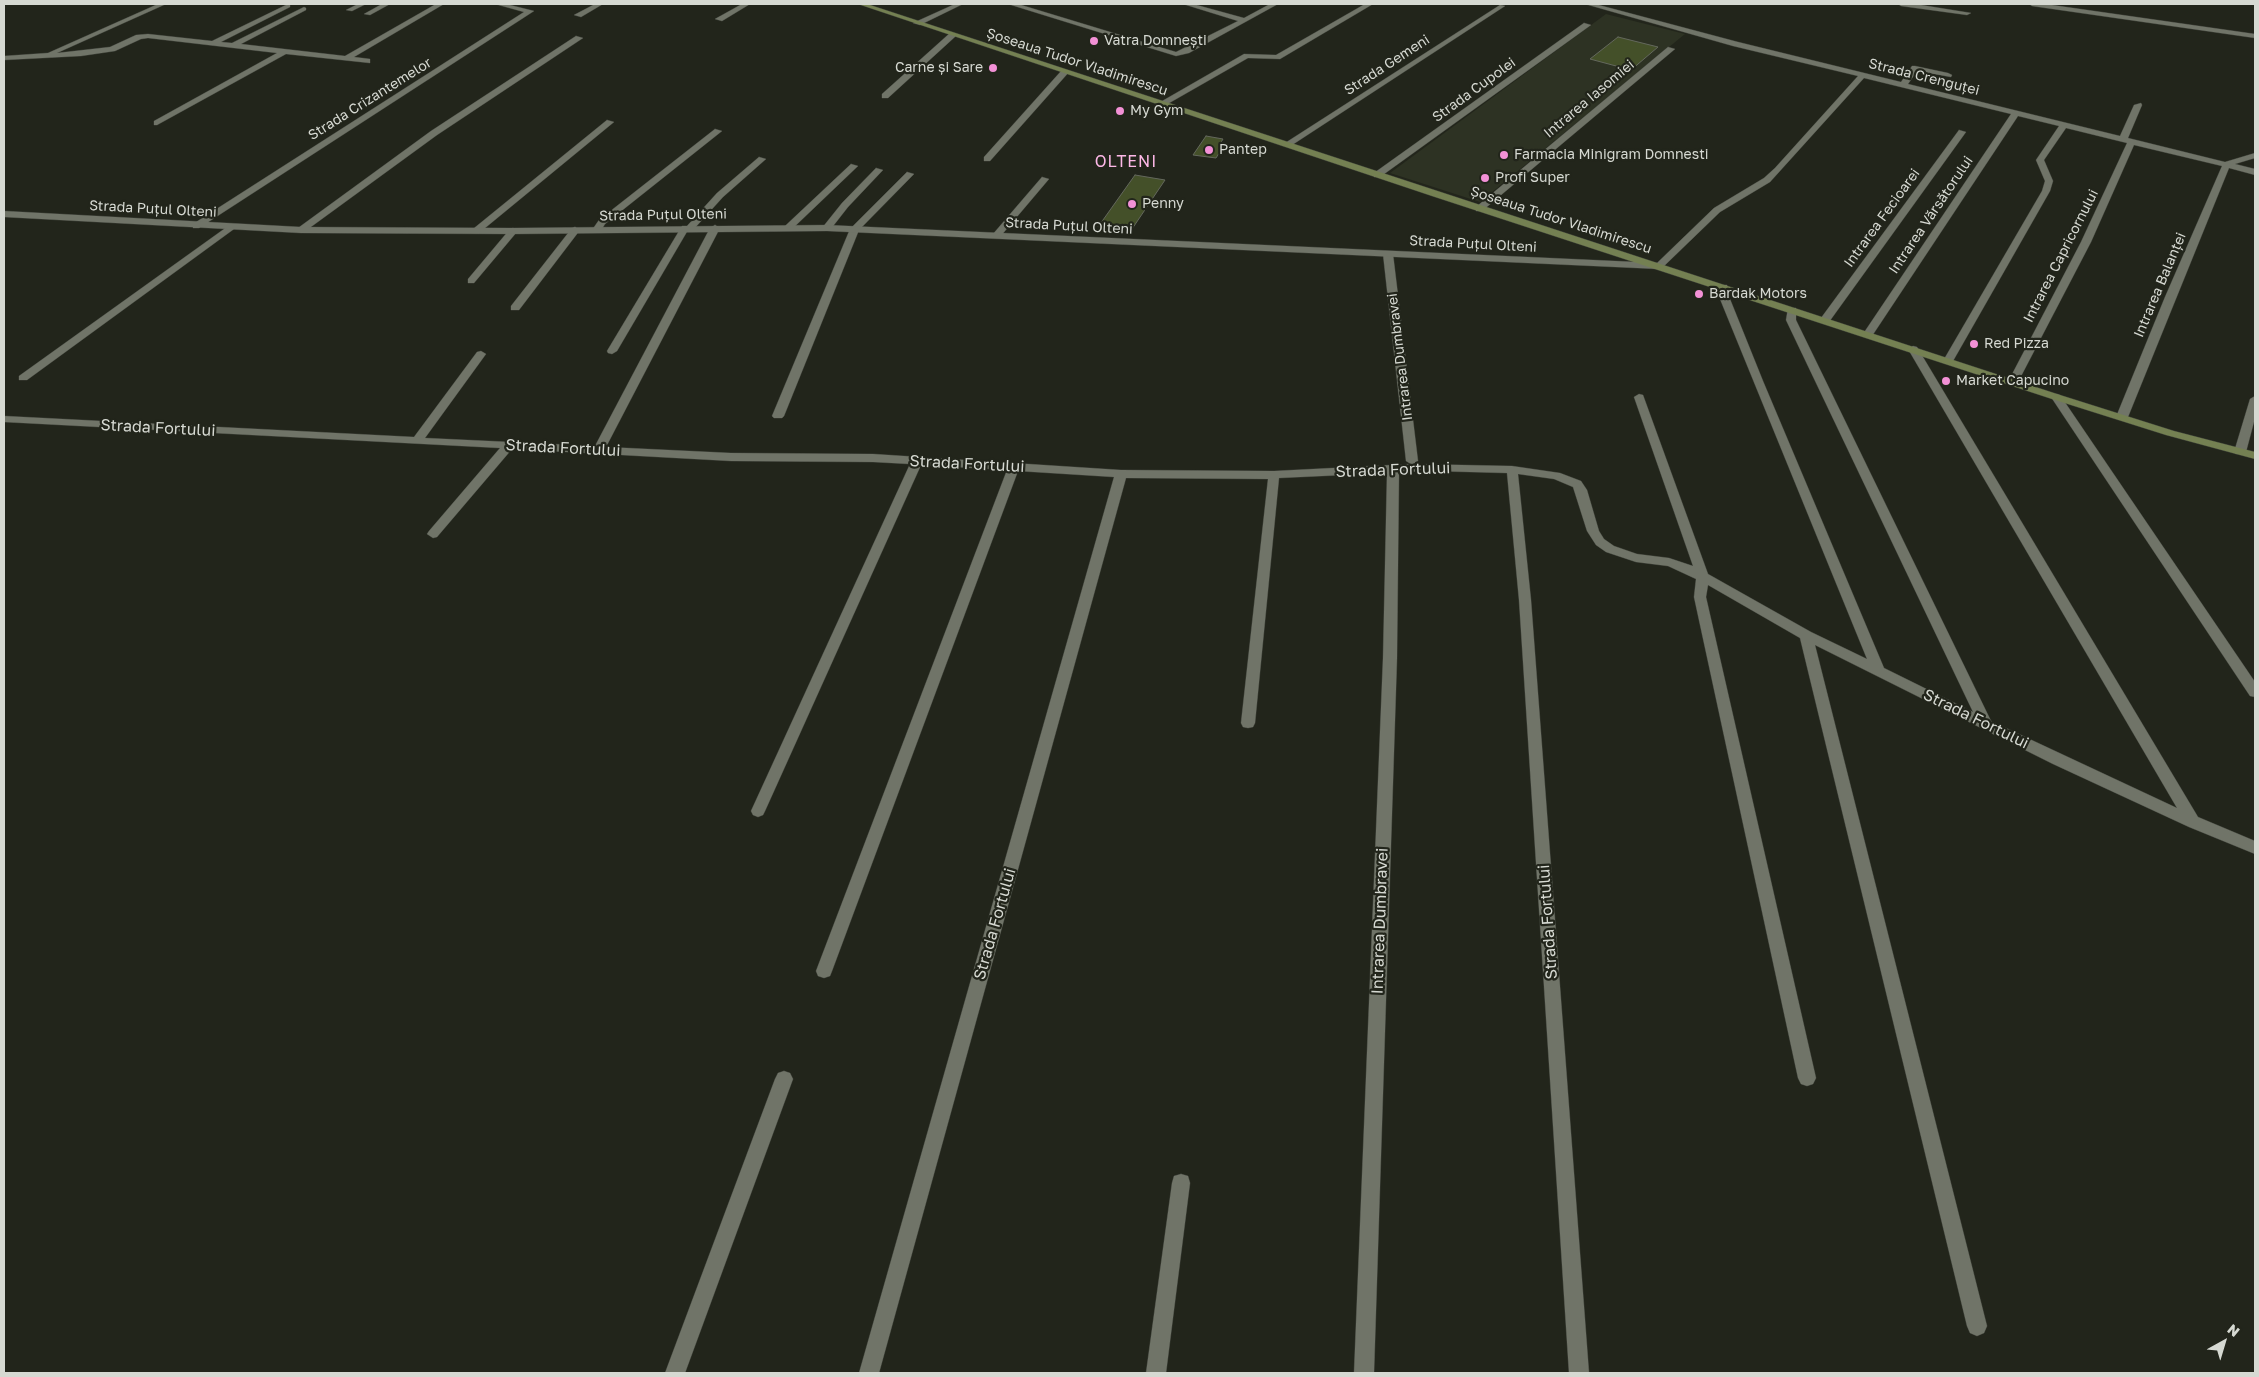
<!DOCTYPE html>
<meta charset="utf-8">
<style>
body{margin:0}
#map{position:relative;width:2259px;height:1377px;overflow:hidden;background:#22251b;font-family:"Golos Text",sans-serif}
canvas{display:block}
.frame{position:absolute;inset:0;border:5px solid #d6d9d2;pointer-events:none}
.north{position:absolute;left:2199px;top:1317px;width:50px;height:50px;-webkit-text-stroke:4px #22251b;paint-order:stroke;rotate:39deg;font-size:14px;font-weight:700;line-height:20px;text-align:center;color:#d6d9d2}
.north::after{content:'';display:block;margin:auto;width:18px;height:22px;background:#d6d9d2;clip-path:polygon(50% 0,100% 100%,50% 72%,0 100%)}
</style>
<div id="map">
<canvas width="2259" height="1377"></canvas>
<div class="frame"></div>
<div class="north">N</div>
</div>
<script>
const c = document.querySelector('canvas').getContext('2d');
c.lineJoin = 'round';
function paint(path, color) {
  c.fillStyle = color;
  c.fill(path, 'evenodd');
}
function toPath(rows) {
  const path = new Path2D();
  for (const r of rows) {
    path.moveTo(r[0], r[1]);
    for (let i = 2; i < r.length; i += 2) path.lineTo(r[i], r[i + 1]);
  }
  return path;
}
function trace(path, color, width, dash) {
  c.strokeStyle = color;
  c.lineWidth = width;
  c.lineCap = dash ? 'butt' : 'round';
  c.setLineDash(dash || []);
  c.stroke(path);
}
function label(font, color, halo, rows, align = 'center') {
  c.font = font + ' "Golos Text",sans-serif';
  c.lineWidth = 4.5;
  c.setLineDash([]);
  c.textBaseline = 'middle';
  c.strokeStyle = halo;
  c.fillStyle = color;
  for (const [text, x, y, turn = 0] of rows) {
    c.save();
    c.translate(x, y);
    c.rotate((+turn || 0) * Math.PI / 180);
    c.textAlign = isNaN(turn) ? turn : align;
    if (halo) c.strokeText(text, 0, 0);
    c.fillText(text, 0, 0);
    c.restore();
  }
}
paint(toPath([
 [1606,14,1685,34,1480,202,1390,173]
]), '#2d3223');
const building = toPath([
 [1618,37,1658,47,1631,70,1590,59,1618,37],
 [1206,136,1223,139,1220,144,1225,144,1216,158,1193,155,1206,136],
 [1135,175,1165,180,1130,232,1098,227,1135,175]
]);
paint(building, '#445029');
trace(building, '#64685d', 1);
const minor = toPath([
 [158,4,166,4,57,53,110,47,136,35,148,34,212,41,288,4,290,5,290,7,221,42,232,43,304,7,306,8,306,10,241,44,345,56,436,4,444,4,354,57,370,59,370,63,286,54,157,125,154,125,154,121,277,53,148,38,141,39,115,51,81,56,4,60,4,56,48,53,158,4],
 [358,4,366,4,352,11,346,10,358,4],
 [382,4,390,4,370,15,364,14,382,4],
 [495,4,506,4,534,11,199,228,193,228,193,224,524,12,495,4],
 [595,4,603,4,581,17,574,15,595,4],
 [742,4,750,4,722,21,715,19,742,4],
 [955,4,963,4,920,25,913,23,955,4],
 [1008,4,1018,4,1176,52,1238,21,1183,4,1193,4,1244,18,1270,4,1278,4,1189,53,1176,56,1008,4],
 [1365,4,1373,4,1280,59,1248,58,1164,106,1157,104,1244,54,1276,55,1365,4],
 [1585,4,1595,4,1738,42,1901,82,1912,66,1915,66,1948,73,1952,75,1951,77,1917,71,1908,84,2120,136,2134,105,2141,103,2142,105,2128,138,2225,162,2255,153,2255,158,2235,164,2255,169,2255,175,2229,168,2128,417,2122,420,2118,419,2116,417,2165,297,2222,166,2134,145,2091,242,2018,382,2017,384,2009,384,2008,382,2081,242,2127,143,2066,128,2044,160,2053,181,2050,191,1953,361,1948,364,1944,363,1943,361,2042,191,2045,181,2036,160,2059,126,2018,116,1872,336,1864,336,1863,334,2011,114,1864,78,1770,182,1720,212,1662,268,1656,268,1656,264,1714,208,1764,178,1775,168,1858,76,1733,46,1585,4],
 [1898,4,1915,4,1971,13,1967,15,1901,6,1898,4],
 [2029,4,2045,4,2255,34,2255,38,2032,6,2029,4],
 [1500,5,1505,6,1289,147,1282,145,1500,5],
 [1584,23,1591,25,1380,177,1374,177,1374,173,1584,23],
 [950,33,957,35,888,98,882,98,882,94,950,33],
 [576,36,583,38,437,135,304,232,298,232,298,228,431,131,576,36],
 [1668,47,1675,49,1482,211,1476,211,1476,207,1668,47],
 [1062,70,1069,72,990,161,984,161,984,157,1062,70],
 [607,120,614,122,479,233,473,233,473,229,607,120],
 [715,129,722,131,605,224,600,232,594,232,592,230,599,220,715,129],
 [1959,130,1966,132,1829,322,1821,322,1821,318,1959,130],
 [759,157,766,159,723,197,693,230,688,230,617,351,612,354,608,353,607,351,682,226,687,226,717,193,759,157],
 [851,164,858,166,791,230,785,230,785,226,851,164],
 [876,168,883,170,848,207,830,230,824,230,822,228,842,203,876,168],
 [907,172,914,174,859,230,784,416,782,418,774,418,772,416,850,229,907,172],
 [1042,177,1049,179,999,238,993,238,993,234,1042,177],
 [231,224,234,225,234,229,27,380,19,380,19,376,231,224],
 [715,225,720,228,606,447,731,453,873,454,1121,470,1274,471,1411,464,1406,461,1383,254,1388,251,1393,254,1418,461,1413,464,1512,466,1560,473,1581,481,1587,490,1599,531,1604,539,1614,546,1637,554,1669,558,1693,566,1634,397,1639,394,1643,395,1708,574,1811,632,1867,659,1720,299,1719,287,1721,285,1727,285,1730,299,1763,381,1884,668,1973,712,1786,320,1788,308,1796,308,1796,320,1991,721,2177,808,1908,349,1913,346,1917,347,2198,817,2255,841,2255,854,2189,827,2053,764,1815,645,1987,1326,1984,1333,1977,1336,1970,1333,1967,1326,1800,638,1708,585,1706,597,1816,1078,1813,1084,1807,1086,1801,1084,1798,1078,1694,597,1696,579,1668,566,1636,562,1606,552,1596,545,1587,531,1573,487,1554,479,1518,474,1531,600,1589,1373,1569,1373,1519,600,1507,473,1432,471,1399,472,1397,658,1374,1373,1354,1373,1383,658,1387,473,1279,478,1255,723,1253,727,1248,728,1243,727,1241,723,1268,479,1126,478,879,1373,859,1373,1114,477,1018,471,832,971,830,976,824,978,818,976,816,971,1007,470,921,465,765,811,763,815,758,817,753,815,751,811,910,464,873,462,731,461,512,449,437,537,433,538,427,534,429,531,500,448,4,422,4,416,414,437,477,352,481,351,486,354,425,438,595,446,710,228,715,225],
 [575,227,580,230,519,310,511,310,511,306,572,228,575,227],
 [513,228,518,231,516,233,474,283,468,283,468,279,510,229,513,228],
 [2056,394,2060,395,2255,682,2255,697,2250,696,2051,397,2056,394],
 [2255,396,2255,418,2246,452,2244,454,2236,454,2234,452,2250,399,2255,396],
 [784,1071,790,1073,793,1079,685,1373,665,1373,775,1079,778,1073,784,1071],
 [1181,1174,1188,1176,1190,1183,1166,1373,1146,1373,1172,1183,1174,1176,1181,1174]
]);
const tertiary = toPath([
 [4,211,301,227,513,228,827,225,1659,263,1664,266,1659,269,827,231,513,234,301,233,4,217,4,211]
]);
const secondary = toPath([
 [858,4,867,4,2060,395,2174,431,2255,452,2255,459,2166,435,2052,399,1432,196,858,4]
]);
trace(minor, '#3c3f37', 1);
trace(tertiary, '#3c3f37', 1);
trace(secondary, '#3c3f37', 1);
paint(minor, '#707468');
paint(tertiary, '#707468');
paint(secondary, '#748052');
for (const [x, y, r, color] of [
 [1094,41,5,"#f391d6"],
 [993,68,5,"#f391d6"],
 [1120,111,5,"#f391d6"],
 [1209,150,5,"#f391d6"],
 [1504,155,5,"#f391d6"],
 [1485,178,5,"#f391d6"],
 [1132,204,5,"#f391d6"],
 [1699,294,5,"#f391d6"],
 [1974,344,5,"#f391d6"],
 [1946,381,5,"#f391d6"]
]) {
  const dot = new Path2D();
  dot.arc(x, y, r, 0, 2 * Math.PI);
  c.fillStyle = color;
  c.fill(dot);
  trace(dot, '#22251b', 2);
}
label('14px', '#d6d9d2', '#22251b', [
 ["Vatra Domnești",1104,41],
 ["Carne și Sare",983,68,"right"],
 ["My Gym",1130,111],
 ["Pantep",1219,150],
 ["Farmacia Minigram Domnesti",1514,155],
 ["Profi Super",1495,178],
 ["Penny",1142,204],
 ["Bardak Motors",1709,294],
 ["Red Pizza",1984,344],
 ["Market Capucino",1956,381]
], 'left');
label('14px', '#d6d9d2', '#22251b', [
 ["Șoseaua Tudor Vladimirescu",1077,62,18],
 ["Strada Gemeni",1387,65,-33],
 ["Strada Crenguței",1924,77,14],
 ["Strada Cupolei",1474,90,-36],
 ["Strada Crizantemelor",370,99,-32],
 ["Intrarea Iasomiei",1589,99,-40],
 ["Strada Puțul Olteni",153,209,3],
 ["Strada Puțul Olteni",663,215,-1],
 ["Intrarea Vărsătorului",1931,215,-56],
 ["Intrarea Fecioarei",1882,218,-54],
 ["Șoseaua Tudor Vladimirescu",1561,220,18],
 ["Strada Puțul Olteni",1069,226,3],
 ["Strada Puțul Olteni",1473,244,3],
 ["Intrarea Capricornului",2061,256,-63],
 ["Intrarea Balanței",2160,285,-67],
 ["Intrarea Dumbravei",1400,357,-97]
]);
c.letterSpacing = '1px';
label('16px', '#fdb8e7', '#22251b', [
 ["OLTENI",1126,162]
]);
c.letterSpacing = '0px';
label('16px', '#d6d9d2', '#22251b', [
 ["Strada Fortului",158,428,3],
 ["Strada Fortului",563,448,3],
 ["Strada Fortului",967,464,3],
 ["Strada Fortului",1393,470,-2],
 ["Strada Fortului",1976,719,26],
 ["Intrarea Dumbravei",1380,921,-88],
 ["Strada Fortului",1548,922,-94],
 ["Strada Fortului",995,924,-74]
]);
</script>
